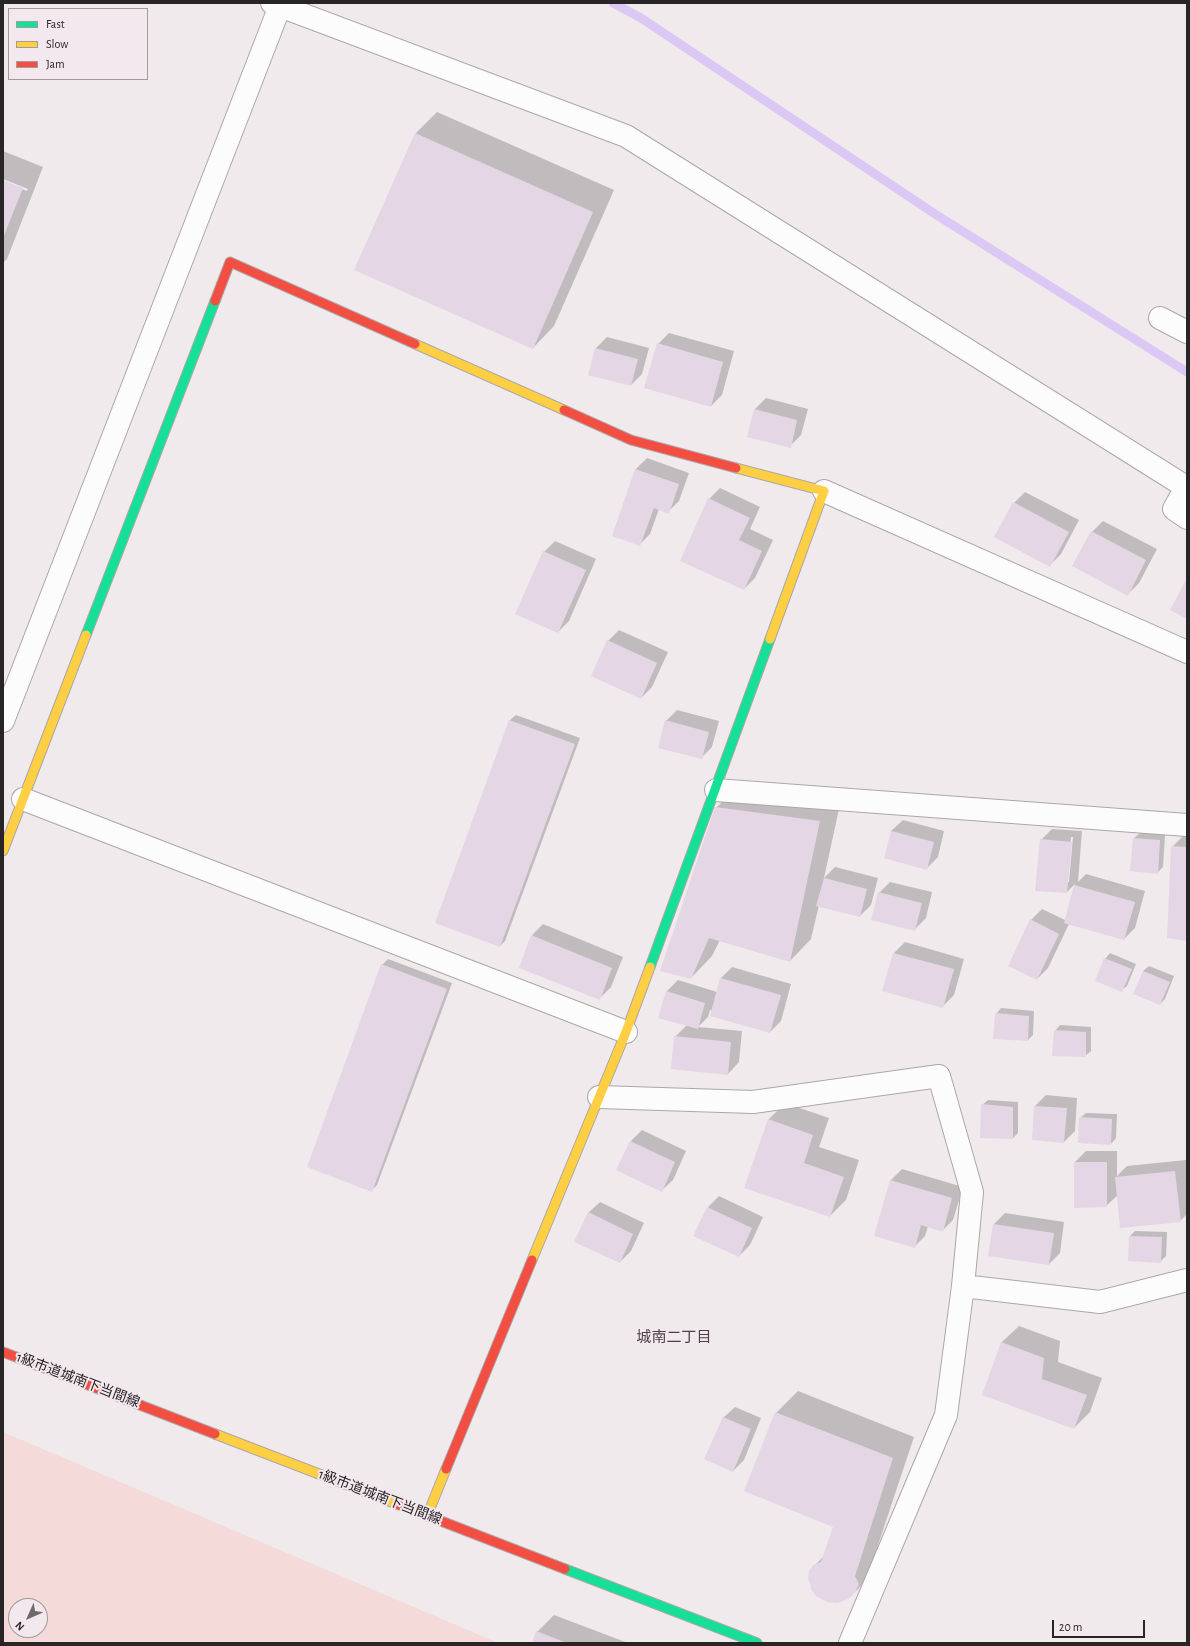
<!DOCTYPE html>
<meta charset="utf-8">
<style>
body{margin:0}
#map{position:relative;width:1190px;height:1646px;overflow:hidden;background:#f0eaed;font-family:"Alegreya Sans",sans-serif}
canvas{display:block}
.frame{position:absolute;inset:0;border:4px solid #292527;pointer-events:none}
.legend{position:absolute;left:8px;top:8px;width:140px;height:72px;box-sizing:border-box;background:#f2e8ed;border:1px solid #a29a9e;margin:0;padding:5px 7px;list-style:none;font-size:12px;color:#292527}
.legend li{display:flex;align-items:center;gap:8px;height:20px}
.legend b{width:20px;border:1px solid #a29a9e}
.north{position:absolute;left:8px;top:1598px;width:40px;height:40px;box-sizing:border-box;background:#f2e8ed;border:1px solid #a29a9e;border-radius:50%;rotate:225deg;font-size:11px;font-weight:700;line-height:16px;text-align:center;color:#292527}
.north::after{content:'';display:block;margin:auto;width:14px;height:18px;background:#6f6a6c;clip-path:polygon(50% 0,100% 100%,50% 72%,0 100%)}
.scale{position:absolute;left:1052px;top:1620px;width:93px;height:18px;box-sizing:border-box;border:2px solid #292527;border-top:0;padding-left:5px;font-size:12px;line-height:14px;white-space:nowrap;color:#292527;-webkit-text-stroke:3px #f2e8ed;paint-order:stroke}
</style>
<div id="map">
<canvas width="1190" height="1646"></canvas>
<div class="frame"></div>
<ul class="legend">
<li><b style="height:5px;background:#16e098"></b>Fast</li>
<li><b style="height:5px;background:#ffcf43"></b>Slow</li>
<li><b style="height:5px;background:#f24e42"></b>Jam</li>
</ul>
<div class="north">N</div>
<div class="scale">20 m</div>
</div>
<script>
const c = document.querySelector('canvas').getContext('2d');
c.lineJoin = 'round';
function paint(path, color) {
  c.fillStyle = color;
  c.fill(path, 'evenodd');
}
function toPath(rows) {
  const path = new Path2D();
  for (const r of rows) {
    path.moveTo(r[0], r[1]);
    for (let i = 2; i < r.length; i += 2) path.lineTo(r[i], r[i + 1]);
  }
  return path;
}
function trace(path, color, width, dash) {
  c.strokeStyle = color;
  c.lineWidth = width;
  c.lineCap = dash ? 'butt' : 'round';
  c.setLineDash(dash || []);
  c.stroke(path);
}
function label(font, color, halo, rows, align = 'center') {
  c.font = font + ' "Alegreya Sans","Noto Sans JP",sans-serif';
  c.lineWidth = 4;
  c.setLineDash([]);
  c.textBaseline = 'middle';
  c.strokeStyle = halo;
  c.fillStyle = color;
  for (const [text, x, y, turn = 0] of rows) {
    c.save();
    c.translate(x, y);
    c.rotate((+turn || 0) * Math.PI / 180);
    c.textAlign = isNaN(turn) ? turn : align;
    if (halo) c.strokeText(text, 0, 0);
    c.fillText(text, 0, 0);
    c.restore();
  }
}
paint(toPath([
 [3,1432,496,1642,496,1643,3,1643],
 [16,1606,40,1606,40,1630,16,1630]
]), '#f4dad8');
paint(toPath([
 [437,112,614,190,554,326,533,348,415,134],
 [3,151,43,167,7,259,3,263,3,182,27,191,28,189,3,179],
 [669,333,734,351,722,395,711,406,658,344],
 [607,337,649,348,642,374,631,385,589,375,596,348],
 [766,398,808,409,801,435,790,446,755,409],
 [647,458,689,473,679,501,668,512,659,509,650,534,639,545,613,535,636,469],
 [720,488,760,507,750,529,773,540,755,578,744,589,709,499],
 [1025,492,1079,520,1061,554,1050,565,1014,503],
 [1103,521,1157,549,1139,583,1128,594,1092,532],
 [555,541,596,559,569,621,558,632,544,552],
 [619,630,668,652,652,687,641,698,608,641],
 [677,710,719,721,712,747,701,758,666,721],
 [516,715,580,738,505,941,500,946,436,922,510,720],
 [737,786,841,800,824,878,835,867,878,878,871,905,860,916,819,905,811,939,790,961,720,940,712,956,691,978,716,808],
 [903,820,944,831,938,857,927,868,891,831],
 [1052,829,1082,831,1078,882,1086,874,1145,891,1135,928,1124,939,1069,924,1048,968,1037,979,1031,920,1042,909,1065,920,1075,884,1067,892,1041,840],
 [1071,837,1073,837,1069,882,1067,882],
 [1140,833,1165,835,1163,867,1157,873,1134,838],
 [1183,836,1187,836,1187,940,1172,847],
 [890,882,932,892,926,918,915,929,879,893],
 [543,924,623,957,611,987,600,998,532,935],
 [905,942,964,959,954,995,943,1006,884,990,894,953],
 [1110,953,1136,964,1127,986,1121,991,1105,959],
 [388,959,452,983,377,1185,372,1190,382,965],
 [1149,966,1174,976,1165,999,1160,1004,1143,971],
 [732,967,791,984,781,1021,770,1032,710,1010,708,1017,698,1027,742,1031,739,1062,728,1074,675,1037,687,1025,667,991,678,980,717,992,721,978],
 [1001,1008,1034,1011,1033,1035,1028,1040,996,1014],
 [1060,1025,1091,1027,1091,1051,1085,1056,1055,1031],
 [1046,1095,1077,1098,1075,1131,1064,1142,1035,1106],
 [988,1100,1018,1102,1018,1133,1013,1138,982,1105],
 [785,1103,829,1118,819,1147,859,1160,846,1200,830,1216,768,1120],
 [1086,1113,1117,1114,1116,1138,1111,1144,1080,1118],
 [642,1130,686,1151,673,1180,661,1191,631,1141],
 [1086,1151,1117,1151,1117,1176,1127,1166,1186,1160,1187,1214,1180,1221,1118,1195,1106,1206,1075,1162],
 [902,1169,963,1187,953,1220,942,1231,928,1226,925,1236,914,1247,891,1180],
 [719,1196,763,1217,750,1245,739,1256,708,1207],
 [600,1202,644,1223,631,1251,620,1262,588,1213],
 [1005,1213,1064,1222,1060,1253,1049,1264,990,1255,994,1224],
 [1135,1231,1167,1232,1166,1256,1160,1262,1130,1236],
 [1019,1326,1060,1341,1058,1362,1102,1378,1090,1412,1074,1428,983,1394,1002,1342],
 [798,1391,914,1437,875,1554,880,1562,876,1571,854,1593,814,1566,825,1555,835,1527,776,1413],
 [735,1407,761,1418,744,1460,733,1471,723,1418],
 [554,1615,628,1643,533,1643,537,1632]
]), '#0003');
trace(toPath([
 [613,3,641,18,935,214,1187,372]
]), '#dcc8f5', 9);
paint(toPath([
 [415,133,593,212,533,349,354,270],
 [3,180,23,188,3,238],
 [657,343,723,362,711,407,644,388],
 [595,348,638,359,631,386,588,375],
 [754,409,797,420,791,448,747,437],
 [635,469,679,484,669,514,654,508,640,546,612,536],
 [708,498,750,518,739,540,762,551,744,590,680,561],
 [1013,502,1069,532,1050,567,994,537],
 [1091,531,1146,560,1128,596,1072,566],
 [543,551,586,570,558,633,515,614],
 [1187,578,1187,619,1170,610],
 [607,640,657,663,641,699,591,676],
 [509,720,575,744,500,947,435,923],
 [665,720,709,732,702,759,658,748],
 [715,807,820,821,790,962,709,938,691,979,660,971],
 [891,831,934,842,927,870,884,858],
 [1133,838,1160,840,1158,874,1130,871],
 [1040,839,1072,842,1067,893,1035,891],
 [1171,846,1187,847,1187,941,1167,938],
 [824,878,867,889,860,917,816,906],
 [1074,885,1135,902,1124,940,1064,923],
 [878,892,922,903,915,931,871,920],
 [1030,919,1059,934,1037,980,1008,966],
 [531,935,612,968,600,1000,519,968],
 [893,953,954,969,943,1008,882,991],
 [1104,958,1132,969,1122,992,1095,981],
 [381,964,447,989,372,1192,307,1167],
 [1143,971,1170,982,1160,1005,1133,994],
 [720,978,781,995,770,1033,710,1016],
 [666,991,705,1003,698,1029,658,1018],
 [995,1013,1029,1016,1028,1041,993,1039],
 [1054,1030,1086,1032,1086,1057,1052,1056],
 [674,1036,731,1042,728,1075,671,1069],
 [981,1104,1013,1107,1013,1139,980,1138],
 [1034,1106,1067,1108,1064,1143,1032,1140],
 [1079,1117,1112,1119,1111,1145,1078,1143],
 [768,1119,813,1135,804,1163,844,1177,830,1217,744,1188],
 [630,1141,675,1162,662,1192,616,1170],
 [1074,1162,1107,1162,1107,1207,1074,1208],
 [1175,1171,1181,1222,1120,1228,1115,1177],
 [890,1180,952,1198,943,1232,921,1225,915,1248,874,1236],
 [707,1207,752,1228,739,1257,693,1236],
 [588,1212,633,1234,620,1263,574,1242],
 [993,1224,1054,1233,1049,1265,988,1256],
 [1129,1236,1162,1237,1161,1263,1128,1261],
 [1001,1342,1044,1358,1042,1379,1087,1395,1074,1429,982,1395],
 [775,1412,893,1458,855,1576,859,1584,854,1594,848,1599,838,1603,827,1602,816,1596,811,1589,810,1583,808,1579,809,1571,813,1565,821,1562,833,1527,744,1491],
 [723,1417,751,1429,733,1472,704,1459],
 [536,1631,567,1643,532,1643]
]), '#e4d6e4');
const street = toPath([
 [272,3,626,136,1186,487,1187,485],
 [1160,318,1187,332],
 [1186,487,1174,509,1187,518],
 [824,491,1187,652],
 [3,721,280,6],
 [716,790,1187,825],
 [23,799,626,1032],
 [599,1097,753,1102,939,1076,972,1192,963,1286],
 [850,1643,946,1415,963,1286,1100,1302,1187,1280]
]);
const fast = toPath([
 [86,635,215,301],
 [650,967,770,639],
 [565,1569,757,1643]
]);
const slow = toPath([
 [415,344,564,410],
 [736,468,824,491,770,639],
 [3,851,86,635],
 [532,1260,626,1032,650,967],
 [215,1434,397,1504],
 [427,1516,446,1469]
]);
const jam = toPath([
 [215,301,230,262,415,344],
 [564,410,631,440,736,468],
 [3,1352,215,1434],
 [446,1469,532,1260],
 [397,1504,565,1569]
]);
trace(street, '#aba7a9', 24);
trace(fast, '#aba7a9', 11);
trace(slow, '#aba7a9', 11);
trace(jam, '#aba7a9', 11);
trace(street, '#fdfcfc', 22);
trace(fast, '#16e098', 9);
trace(slow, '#ffcf43', 9);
trace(jam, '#f24e42', 9);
label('14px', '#292527', '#f2e8ed', [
 ["1級市道城南下当間線",78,1380,21],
 ["1級市道城南下当間線",380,1497,21]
]);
label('15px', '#494246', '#f2e8ed', [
 ["城南二丁目",674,1337]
]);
</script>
